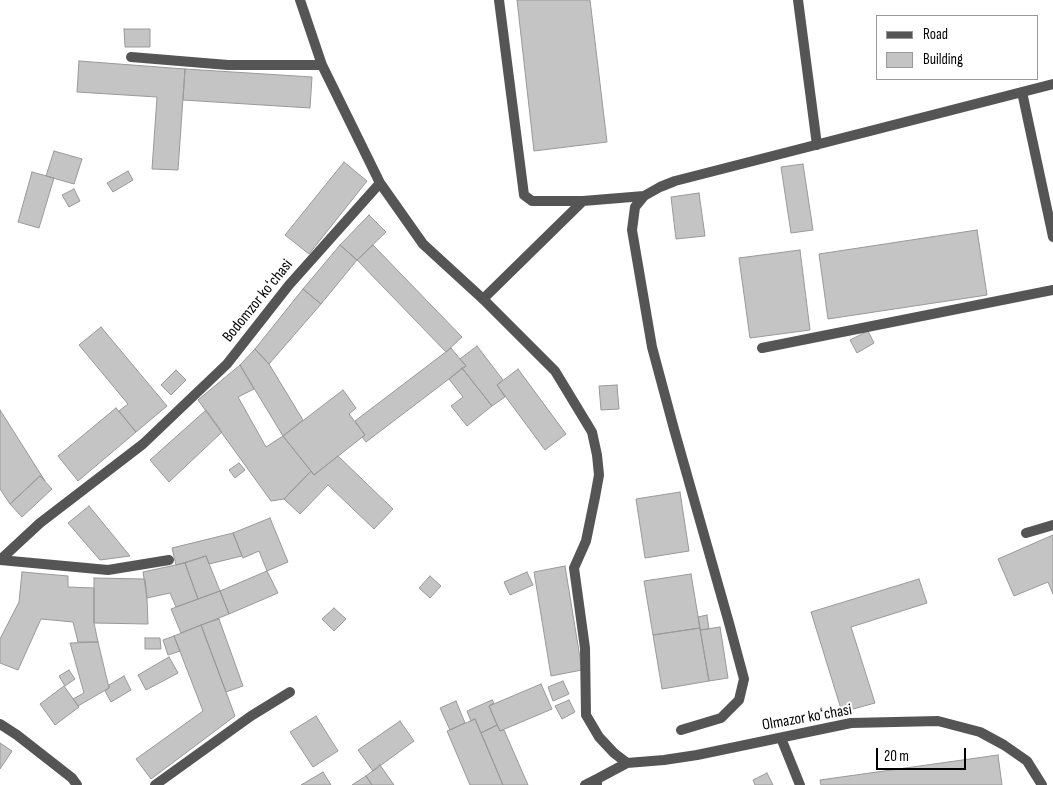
<!DOCTYPE html>
<meta charset="utf-8">
<style>
body{margin:0}
#map{position:relative;width:1053px;height:785px;overflow:hidden;background:#fff;font-family:"Sofia Sans Condensed",sans-serif}
canvas{display:block}
.legend{position:absolute;left:876px;top:15px;width:162px;height:65px;box-sizing:border-box;background:#fff;border:1px solid #999;margin:0;padding:6px 9px;list-style:none;font-size:15px;color:#000}
.legend li{display:flex;align-items:center;gap:10px;height:25px}
.legend b{width:25px;border:1px solid #999}
.scale{position:absolute;left:876px;top:748px;width:90px;height:22px;box-sizing:border-box;border:2px solid #000;border-top:0;padding-left:6px;font-size:15px;line-height:18px;white-space:nowrap;color:#000;-webkit-text-stroke:4px #fff;paint-order:stroke}
</style>
<div id="map">
<canvas width="1053" height="785"></canvas>
<ul class="legend">
<li><b style="height:6px;background:#555"></b>Road</li>
<li><b style="height:14px;background:#c4c4c4"></b>Building</li>
</ul>
<div class="scale">20 m</div>
</div>
<script>
const c = document.querySelector('canvas').getContext('2d');
c.lineJoin = 'round';
function paint(path, color) {
  c.fillStyle = color;
  c.fill(path, 'evenodd');
}
function toPath(rows) {
  const path = new Path2D();
  for (const r of rows) {
    path.moveTo(r[0], r[1]);
    for (let i = 2; i < r.length; i += 2) path.lineTo(r[i], r[i + 1]);
  }
  return path;
}
function trace(path, color, width, dash) {
  c.strokeStyle = color;
  c.lineWidth = width;
  c.lineCap = dash ? 'butt' : 'round';
  c.setLineDash(dash || []);
  c.stroke(path);
}
function label(font, color, halo, rows, align = 'center') {
  c.font = font + ' "Sofia Sans Condensed",sans-serif';
  c.lineWidth = 4;
  c.setLineDash([]);
  c.textBaseline = 'middle';
  c.strokeStyle = halo;
  c.fillStyle = color;
  for (const [text, x, y, turn = 0] of rows) {
    c.save();
    c.translate(x, y);
    c.rotate((+turn || 0) * Math.PI / 180);
    c.textAlign = isNaN(turn) ? turn : align;
    if (halo) c.strokeText(text, 0, 0);
    c.fillText(text, 0, 0);
    c.restore();
  }
}
const building = toPath([
 [517,0,590,0,607,142,534,151,517,0],
 [124,29,150,29,150,47,125,47,124,29],
 [79,61,185,69,178,170,152,169,157,97,77,92,79,61],
 [185,69,312,77,310,108,183,100,185,69],
 [54,151,82,159,74,184,46,176,54,151],
 [344,162,367,181,309,254,285,235,344,162],
 [803,164,813,230,791,233,781,167,803,164],
 [128,171,133,180,113,192,107,183,128,171],
 [32,172,54,178,39,228,18,222,32,172],
 [74,189,80,201,69,207,62,195,74,189],
 [699,193,705,236,676,239,671,197,699,193],
 [369,215,386,232,357,260,340,245,369,215],
 [977,230,987,295,828,319,819,254,977,230],
 [340,245,357,260,321,304,303,289,340,245],
 [373,245,462,337,446,352,357,260,373,245],
 [800,250,810,330,750,338,739,258,800,250],
 [303,289,321,304,269,364,255,349,303,289],
 [101,327,167,406,136,432,119,411,128,404,79,345,101,327],
 [868,331,874,343,857,353,850,340,868,331],
 [477,346,503,380,497,385,505,397,492,406,462,368,466,366,460,359,477,346],
 [451,348,466,366,366,442,362,437,365,435,355,421,451,348],
 [255,349,269,364,303,420,283,436,240,365,255,349],
 [240,365,254,389,238,397,266,447,283,436,311,471,284,499,271,501,198,400,240,365],
 [462,368,492,406,467,426,451,406,463,397,449,379,462,368],
 [518,369,566,434,545,450,497,385,518,369],
 [176,370,186,380,171,395,161,385,176,370],
 [617,385,619,409,601,410,599,386,617,385],
 [343,390,356,408,349,414,365,435,314,475,283,436,343,390],
 [116,408,136,432,78,481,58,456,116,408],
 [0,410,45,481,40,476,10,504,0,489,0,410],
 [206,410,222,432,169,482,150,460,206,410],
 [338,456,393,509,374,529,328,485,300,514,284,499,311,471,314,475,338,456],
 [239,463,245,470,235,478,229,470,239,463],
 [40,476,52,489,22,517,10,504,40,476],
 [680,492,689,551,645,558,636,499,680,492],
 [89,506,130,556,100,560,68,523,89,506],
 [270,518,288,562,267,571,259,551,243,558,233,533,270,518],
 [233,533,242,556,209,564,206,556,176,565,172,548,233,533],
 [1053,535,1053,594,1048,582,1014,596,998,559,1053,535],
 [206,556,220,591,198,599,185,563,206,556],
 [185,563,198,599,176,607,170,593,147,598,143,572,185,563],
 [565,566,582,670,551,676,534,572,565,566],
 [267,571,278,593,229,614,220,591,267,571],
 [22,572,68,576,68,587,94,588,94,623,98,642,78,642,73,622,41,619,18,670,0,663,0,639,19,602,22,572],
 [527,572,533,585,510,595,504,582,527,572],
 [691,574,700,628,653,635,644,581,691,574],
 [430,576,441,586,430,598,419,588,430,576],
 [94,578,145,579,147,598,148,624,94,623,94,578],
 [919,579,927,603,851,627,875,703,842,712,811,612,919,579],
 [220,591,229,614,181,633,171,609,220,591],
 [334,608,346,619,334,631,322,619,334,608],
 [707,615,709,629,700,630,698,617,707,615],
 [219,619,243,686,226,692,201,625,219,619],
 [201,625,235,716,151,779,136,759,203,711,174,636,201,625],
 [720,627,728,678,709,681,700,630,720,627],
 [700,628,709,681,662,689,653,635,700,628],
 [174,636,180,651,168,655,163,640,174,636],
 [145,638,160,638,161,649,145,649,145,638],
 [98,642,109,688,78,706,73,699,84,693,70,643,98,642],
 [169,657,178,673,146,690,138,675,169,657],
 [69,670,75,679,65,686,59,676,69,670],
 [124,676,131,690,111,702,105,691,109,688,109,685,124,676],
 [563,681,569,694,553,701,548,687,563,681],
 [541,684,552,709,500,731,489,706,541,684],
 [64,686,79,707,55,725,40,704,64,686],
 [492,700,494,703,489,706,497,725,481,733,475,719,471,721,467,711,492,700],
 [569,700,575,712,562,719,555,706,569,700],
 [456,701,465,723,450,730,440,708,456,701],
 [316,716,338,751,313,767,290,732,316,716],
 [475,719,481,733,503,785,470,785,447,731,475,719],
 [400,721,414,741,373,771,358,750,400,721],
 [497,725,500,731,504,730,528,785,503,785,481,733,497,725],
 [0,743,12,751,0,769,0,743],
 [998,755,1002,785,821,785,820,780,998,755],
 [380,765,394,785,372,785,366,776,380,765],
 [323,772,331,785,301,785,323,772],
 [767,773,773,785,755,785,753,780,767,773],
 [366,776,372,785,352,785,366,776]
]);
paint(building, '#c4c4c4');
trace(building, '#999', 1);
trace(toPath([
 [499,0,524,195,532,201,583,201,644,196],
 [798,0,817,145],
 [1022,92,1053,237],
 [483,299,583,201],
 [762,348,1053,290],
 [1026,533,1053,525],
 [0,560,108,570,169,560],
 [681,730,721,718,739,700,744,679,729,623,674,429,652,347,632,230,635,207,644,196,660,187,675,181,1053,84]
]), '#555', 10);
trace(toPath([
 [131,57,228,65,322,65],
 [380,183,423,244,483,299,555,371,592,432,597,455,599,475,595,497,586,541,574,568,585,648,586,715,599,737,614,753,627,763],
 [0,560,40,523,143,444,227,364,289,285,380,183,322,65,300,0],
 [0,724,17,735,72,778,77,785],
 [781,738,800,785],
 [155,785,251,716,290,692],
 [585,785,597,779],
 [597,785,597,779,627,763,664,760,697,755,851,723,938,721,980,732,1004,745,1027,761,1042,785]
]), '#555', 10);
label('16px', '#000', '#fff', [
 ["Bodomzor koʻchasi",258,301,-51],
 ["Olmazor koʻchasi",807,718,-10]
]);
</script>
